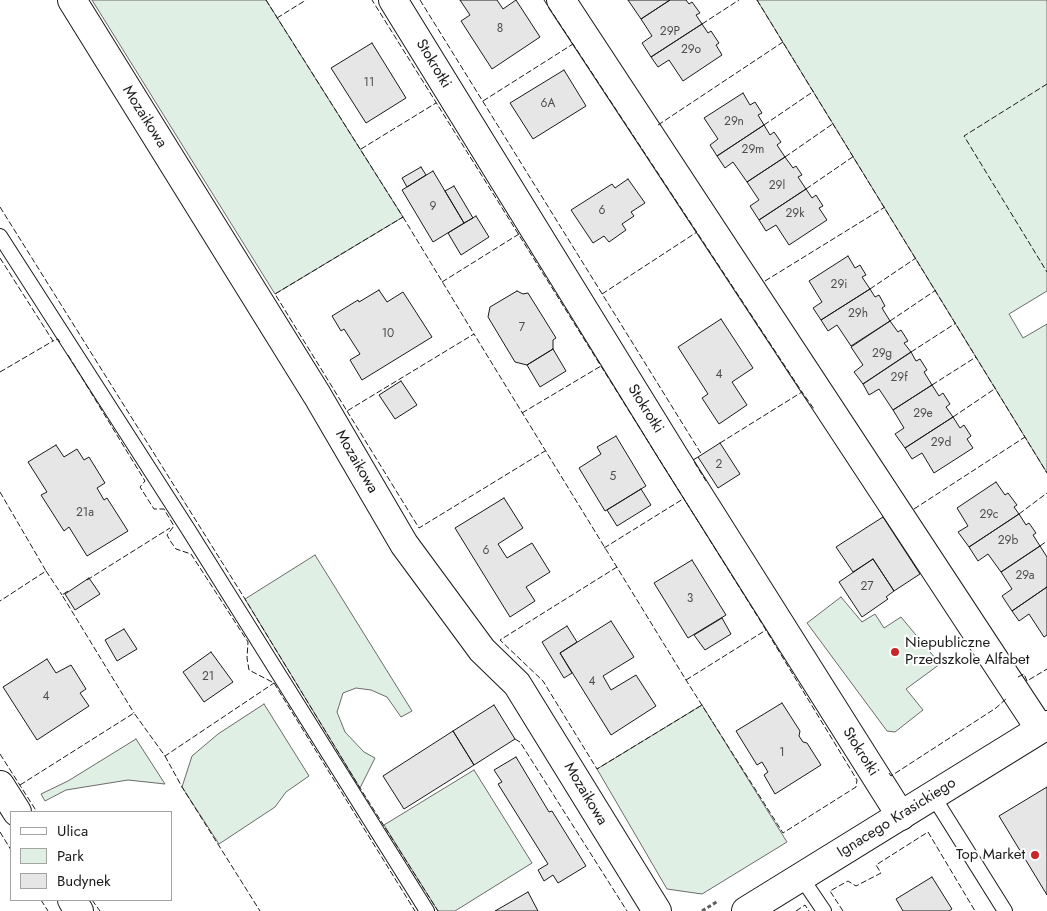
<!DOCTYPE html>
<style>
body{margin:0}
#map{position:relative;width:1047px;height:911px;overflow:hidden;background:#fff;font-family:Jost,sans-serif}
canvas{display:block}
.legend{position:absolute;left:10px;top:811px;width:162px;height:90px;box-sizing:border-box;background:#fff;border:1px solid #a3a3a3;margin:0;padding:6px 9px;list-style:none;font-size:15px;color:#1a1a1a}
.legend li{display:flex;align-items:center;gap:10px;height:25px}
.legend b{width:25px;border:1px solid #a3a3a3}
</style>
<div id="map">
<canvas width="1047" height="911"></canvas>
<ul class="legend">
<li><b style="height:6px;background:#fff"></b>Ulica</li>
<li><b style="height:14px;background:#e0efe3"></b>Park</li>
<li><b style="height:14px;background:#e6e6e6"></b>Budynek</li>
</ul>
</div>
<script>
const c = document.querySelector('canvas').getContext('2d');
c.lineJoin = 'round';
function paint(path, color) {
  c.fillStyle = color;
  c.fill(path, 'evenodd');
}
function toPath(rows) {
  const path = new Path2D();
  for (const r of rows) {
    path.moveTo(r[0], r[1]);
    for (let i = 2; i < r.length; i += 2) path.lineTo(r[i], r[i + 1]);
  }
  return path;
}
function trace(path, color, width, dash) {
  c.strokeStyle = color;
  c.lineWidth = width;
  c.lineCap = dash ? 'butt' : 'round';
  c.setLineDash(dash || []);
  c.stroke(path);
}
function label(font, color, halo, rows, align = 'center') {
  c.font = font + ' Jost,sans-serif';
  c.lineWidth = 4;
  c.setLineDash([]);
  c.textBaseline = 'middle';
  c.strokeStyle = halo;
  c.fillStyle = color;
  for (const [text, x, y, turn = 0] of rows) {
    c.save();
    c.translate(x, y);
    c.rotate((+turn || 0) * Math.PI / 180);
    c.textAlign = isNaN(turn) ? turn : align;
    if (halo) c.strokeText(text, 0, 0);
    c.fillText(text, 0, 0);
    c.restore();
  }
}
const green = toPath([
 [92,0,266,0,403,217,275,294,92,0],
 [757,0,1047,0,1047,291,1009,314,1023,338,1047,324,1047,473,757,0],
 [315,555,412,711,401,717,387,697,371,690,356,688,343,693,337,712,345,732,364,752,375,758,360,788,245,599,315,555],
 [841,597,862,622,875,614,884,628,901,617,940,664,906,689,923,710,895,732,887,731,807,623,841,597],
 [264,704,309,776,286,792,275,807,219,844,182,787,192,756,218,734,264,704],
 [702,705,787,842,702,894,667,889,597,769,702,705],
 [136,739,165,784,128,780,66,790,45,801,41,794,68,781,136,739],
 [474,770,532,863,455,911,438,911,384,825,474,770]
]);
paint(green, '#e0efe3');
trace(green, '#6a6a6a', 1);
const building = toPath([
 [460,0,497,0,503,9,516,0,540,37,492,69,461,21,470,15,460,0],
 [628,0,670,0,641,19,628,0],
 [670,0,686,0,689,4,692,2,700,13,696,15,702,24,651,57,642,43,652,36,641,19,670,0],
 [702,24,708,33,711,31,719,43,716,45,722,55,683,81,669,60,658,67,651,57,702,24],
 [372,43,406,98,366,123,331,68,372,43],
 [564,70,586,106,533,139,510,103,564,70],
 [743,93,750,105,755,102,762,113,758,115,764,125,717,156,710,145,718,139,704,118,743,93],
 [764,125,770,135,774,132,781,142,777,145,785,157,747,182,733,162,725,168,717,156,764,125],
 [785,157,793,168,796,166,802,175,798,177,806,189,759,220,750,206,759,200,747,182,785,157],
 [421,167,426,175,407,187,402,178,421,167],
 [433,171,464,223,433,242,402,190,433,171],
 [628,179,645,203,631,212,634,216,622,224,626,230,609,242,604,236,593,243,571,210,612,184,615,188,628,179],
 [454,186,473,218,464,223,445,191,454,186],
 [806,189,812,198,816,195,823,206,819,208,827,220,789,245,776,225,766,231,759,220,806,189],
 [476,216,489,237,461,255,448,233,476,216],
 [848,256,855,268,860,265,866,275,862,277,870,289,821,320,813,308,822,302,809,281,848,256],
 [870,289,875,297,879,295,885,306,882,308,890,321,851,346,837,325,828,331,821,320,870,289],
 [379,290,387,302,403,292,432,337,362,380,350,360,360,354,344,329,341,331,332,316,358,300,359,302,379,290],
 [517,291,523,294,528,293,556,338,553,340,553,349,527,365,515,362,488,317,490,307,517,291],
 [721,319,753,368,732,382,747,405,719,424,702,398,708,394,678,347,721,319],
 [890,321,898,332,901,330,908,341,904,343,911,352,863,384,854,372,863,365,851,347,890,321],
 [553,349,566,371,540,387,527,365,553,349],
 [911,352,916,361,920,359,927,370,924,372,932,385,893,410,879,389,869,395,863,384,911,352],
 [401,381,417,405,395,419,379,395,401,381],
 [932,385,939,396,943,393,950,404,946,407,953,417,905,448,895,434,904,428,893,410,932,385],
 [953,417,960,428,964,425,971,436,967,439,973,448,934,473,922,453,912,459,905,448,953,417],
 [616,436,646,486,605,511,579,468,601,454,597,447,616,436],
 [720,443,740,474,718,488,698,457,720,443],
 [56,445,64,457,77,449,84,460,89,457,105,483,97,488,104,500,107,498,128,531,87,556,69,527,64,531,41,495,47,492,28,462,56,445],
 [996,482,1005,495,1008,493,1017,505,1014,507,1019,514,969,547,958,532,968,526,957,508,996,482],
 [641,489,651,505,617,526,607,510,641,489],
 [504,498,523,528,498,544,507,558,532,543,550,572,526,587,535,601,510,617,455,528,504,498],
 [1019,514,1026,525,1029,523,1036,533,1033,535,1040,546,1001,572,988,554,978,561,969,547,1019,514],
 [883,517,920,574,894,591,873,559,853,572,836,547,883,517],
 [1040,546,1047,557,1047,587,1012,611,1002,596,1012,589,1001,572,1040,546],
 [873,559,894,591,886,597,888,599,862,617,839,582,873,559],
 [692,560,726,615,688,638,654,583,692,560],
 [89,578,100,594,75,610,65,594,89,578],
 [1047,587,1047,635,1044,637,1029,614,1019,621,1012,611,1047,587],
 [722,618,731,634,705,650,694,635,722,618],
 [611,621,634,657,603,676,611,690,636,675,656,706,611,735,560,653,611,621],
 [567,626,577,642,560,653,572,673,564,678,542,642,567,626],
 [124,629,137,649,117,661,105,640,124,629],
 [211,652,233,682,204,702,183,672,211,652],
 [47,659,56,673,71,665,86,689,80,693,89,706,37,740,3,687,47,659],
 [782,703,800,731,799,736,803,742,807,743,821,765,775,794,764,775,768,772,762,762,757,765,736,731,782,703],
 [494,705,515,739,474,765,453,731,494,705],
 [453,731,474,765,404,809,383,776,453,731],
 [516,757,549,812,552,811,586,866,558,883,553,875,544,881,538,870,548,864,498,784,502,782,494,770,516,757],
 [1047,787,1047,895,999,816,1047,787],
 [932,877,952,909,949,911,903,911,896,899,932,877],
 [528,892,538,911,495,911,528,892]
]);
paint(building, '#e6e6e6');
trace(building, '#1a1a1a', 1);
const lane = toPath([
 [0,236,188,529,427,911],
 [933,796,1005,911],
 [801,877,824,911]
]);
const street = toPath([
 [72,0,317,395,404,544,482,650,517,684,657,911],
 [393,0,674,456,901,816],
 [561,0,1040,729],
 [0,785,17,812],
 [72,900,79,911]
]);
const secondary = toPath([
 [746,911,1047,725]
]);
trace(lane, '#1a1a1a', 16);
trace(street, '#1a1a1a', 30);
trace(secondary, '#1a1a1a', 30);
trace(toPath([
 [702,911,718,901]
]), '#5f5f5f', 3, [4, 2.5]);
trace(lane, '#fff', 14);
trace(street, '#fff', 28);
trace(secondary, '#fff', 28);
trace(toPath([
 [266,0,403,217,275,294,347,411,474,334,686,680,783,833,856,787,857,780,766,630,372,0],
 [420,0,702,455],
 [544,0,802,392],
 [757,0,1047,473],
 [277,18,306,0],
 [702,24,739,0],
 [1047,84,964,136,1047,272],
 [483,101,573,44],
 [658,125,783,42],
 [764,125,814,91],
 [361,149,436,103],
 [785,157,834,123],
 [806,189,854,156],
 [0,207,245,599,360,788,438,911],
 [403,217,474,334],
 [0,258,53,341,58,339,60,342],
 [765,281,885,207],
 [442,282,519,234],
 [870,289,916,258],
 [602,294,697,232],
 [890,321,936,290],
 [911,352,956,323],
 [68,355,145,481,140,487,154,509,164,509,174,526,167,535,171,542,176,549,191,554,248,642,247,658,249,670,274,683,415,911],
 [0,372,53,341],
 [932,385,976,357],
 [347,411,419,528,545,451],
 [522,413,601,366],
 [953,417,996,388],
 [720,443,802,392,814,409],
 [698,457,693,460,706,481],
 [0,492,46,571,0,601],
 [914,509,1025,437],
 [1019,514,1047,493],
 [1040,546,1047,541],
 [604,548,683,499],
 [617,567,500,640,543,681,597,769,702,705],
 [46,571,62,595],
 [87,580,170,528],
 [68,591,62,595,134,713],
 [1018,677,1024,674,1027,681,1047,669],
 [686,680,766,630],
 [515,739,520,742,627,911],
 [0,754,37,812],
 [165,756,182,787,260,911],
 [889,773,891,776,996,708,1007,698],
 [20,785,134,713,165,756,274,683],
 [0,832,11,850],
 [41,900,48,911],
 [92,900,100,911],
 [796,911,805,905,809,911],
 [843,911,830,891,848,881,856,886,881,873,876,865,928,832,975,911]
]), '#1a1a1a', 1, [6, 2.5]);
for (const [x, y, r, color] of [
 [895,652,5,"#c62828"],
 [1035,855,5,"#c62828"]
]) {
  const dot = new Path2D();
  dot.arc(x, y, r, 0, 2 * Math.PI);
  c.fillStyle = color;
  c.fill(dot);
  trace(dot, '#fff', 2);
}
label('12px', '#4d4d4d', null, [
 ["8",500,29],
 ["29P",670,32],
 ["29o",691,50],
 ["11",369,83],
 ["6A",548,104],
 ["29n",734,122],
 ["29m",753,150],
 ["29l",777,186],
 ["9",433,207],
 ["6",602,211],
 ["29k",795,214],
 ["29i",839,285],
 ["29h",858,314],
 ["7",522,328],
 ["10",388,334],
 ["29g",882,354],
 ["4",719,375],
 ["29f",899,378],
 ["29e",923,414],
 ["29d",941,443],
 ["2",719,465],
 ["5",613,477],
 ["21a",85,513],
 ["29c",989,515],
 ["29b",1008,541],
 ["6",486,551],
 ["29a",1025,576],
 ["27",867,587],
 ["3",690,599],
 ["21",208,677],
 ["4",592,682],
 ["4",46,697],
 ["1",782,753]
]);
label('15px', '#1a1a1a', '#fff', [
 ["Stokrotki",433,64,59],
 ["Mozaikowa",144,117,58],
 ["Stokrotki",645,409,58],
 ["Mozaikowa",356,462,60],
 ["Stokrotki",860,752,58],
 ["Mozaikowa",585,794,59],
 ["Ignacego Krasickiego",897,818,-32]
]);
label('15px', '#1a1a1a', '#fff', [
 ["Niepubliczne",905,643],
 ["Przedszkole Alfabet",905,660],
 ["Top Market",1025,855,"right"]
], 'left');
</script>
